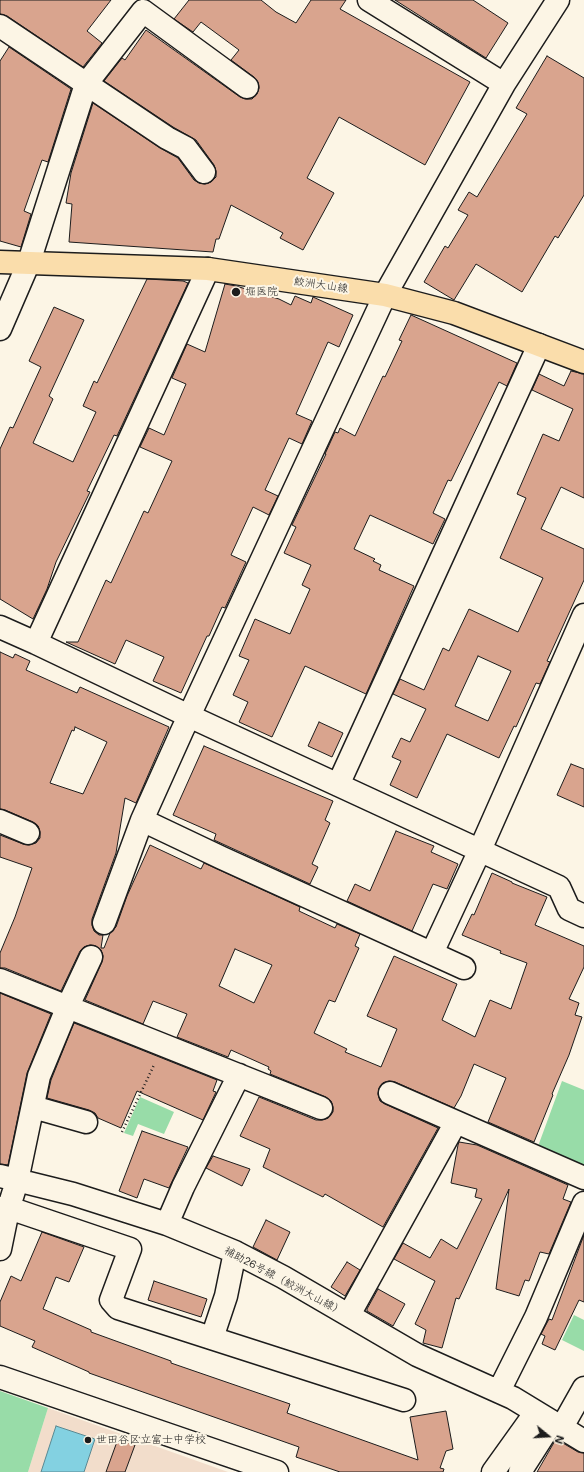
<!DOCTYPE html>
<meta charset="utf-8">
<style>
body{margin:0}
#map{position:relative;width:584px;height:1472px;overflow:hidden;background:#fcf5e5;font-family:Mali,sans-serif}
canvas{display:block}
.north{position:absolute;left:528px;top:1416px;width:40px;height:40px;-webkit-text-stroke:3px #fcf5e5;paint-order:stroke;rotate:108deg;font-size:11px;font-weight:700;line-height:16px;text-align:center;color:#1c1c1c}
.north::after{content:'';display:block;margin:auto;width:14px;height:18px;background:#1c1c1c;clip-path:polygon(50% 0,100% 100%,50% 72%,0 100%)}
</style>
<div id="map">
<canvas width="584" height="1472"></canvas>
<div class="north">N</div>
</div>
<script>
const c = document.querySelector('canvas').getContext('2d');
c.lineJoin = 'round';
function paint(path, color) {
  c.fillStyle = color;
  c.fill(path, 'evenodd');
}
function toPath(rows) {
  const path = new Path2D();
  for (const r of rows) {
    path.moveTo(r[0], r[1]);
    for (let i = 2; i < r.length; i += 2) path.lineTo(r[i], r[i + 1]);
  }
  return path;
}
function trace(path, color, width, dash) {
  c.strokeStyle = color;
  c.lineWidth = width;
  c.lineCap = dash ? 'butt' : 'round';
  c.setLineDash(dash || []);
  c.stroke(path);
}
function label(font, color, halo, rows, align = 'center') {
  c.font = font + ' Mali,"Klee One",sans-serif';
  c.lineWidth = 4;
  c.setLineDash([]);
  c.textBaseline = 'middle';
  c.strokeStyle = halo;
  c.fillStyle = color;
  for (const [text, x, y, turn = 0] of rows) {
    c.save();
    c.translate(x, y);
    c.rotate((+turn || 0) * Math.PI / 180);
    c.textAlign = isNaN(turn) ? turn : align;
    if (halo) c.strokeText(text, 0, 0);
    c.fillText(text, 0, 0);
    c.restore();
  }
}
paint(toPath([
 [48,1408,228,1472,28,1472]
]), '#f2ddcb');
paint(toPath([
 [562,1081,584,1090,584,1168,537,1149],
 [140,1097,174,1112,164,1134,138,1124,133,1136,124,1133],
 [574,1315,584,1320,584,1351,562,1340],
 [0,1391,48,1408,28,1472,0,1472]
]), '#98dca8');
const water = toPath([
 [56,1426,95,1439,84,1472,41,1472,56,1426]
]);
paint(water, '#83d1e1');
trace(water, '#5a8992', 1);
const building = toPath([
 [0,0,111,0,87,31,102,43,83,67,7,16,0,14,0,0],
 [189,0,261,0,276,12,296,23,311,0,346,0,340,9,470,82,425,165,339,117,307,178,334,193,303,250,280,238,283,233,231,205,219,239,216,239,213,252,69,242,72,204,66,203,71,173,93,103,160,148,178,158,194,180,199,183,205,184,211,182,216,177,216,171,214,165,196,140,173,127,104,81,122,58,125,60,146,30,240,97,245,99,252,99,257,94,259,88,258,82,254,77,231,60,239,50,201,22,193,32,174,19,189,0],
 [395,0,473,0,508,23,486,58,395,0],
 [9,47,71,89,48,162,42,160,24,211,31,214,21,247,0,241,0,61,9,47],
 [547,56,584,78,584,195,558,238,555,236,522,292,476,264,454,300,424,282,445,246,448,248,468,215,458,210,469,192,477,197,527,114,516,108,547,56],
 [147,279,183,281,188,283,117,436,114,435,87,491,90,492,56,562,47,589,33,619,0,599,0,449,10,427,13,428,41,367,29,361,54,307,84,320,49,396,53,399,33,443,73,462,96,412,83,406,94,381,97,383,147,279],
 [225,284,236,286,279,299,291,305,295,296,311,303,313,297,353,315,339,347,328,342,296,414,312,421,302,444,289,438,265,490,278,496,269,515,253,507,231,555,246,562,225,608,222,607,209,636,207,636,181,693,153,681,164,657,126,640,115,664,66,642,78,642,106,580,111,583,144,511,148,513,172,461,140,447,149,428,164,435,186,384,172,378,187,344,205,352,225,284],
 [411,315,517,363,507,386,499,382,451,481,448,480,433,513,445,519,433,544,370,515,354,549,375,559,373,561,381,565,379,570,414,586,366,694,305,666,272,737,239,722,248,702,233,695,249,660,239,656,255,619,290,634,310,589,302,585,311,565,284,553,296,527,292,525,326,454,325,454,335,432,338,433,340,428,355,436,383,376,385,377,402,341,399,340,411,315],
 [571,371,584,374,584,498,561,487,541,529,584,549,584,580,547,661,550,662,540,684,536,683,516,727,514,726,499,758,447,734,417,798,390,785,401,761,392,757,401,738,410,742,426,709,393,694,400,679,424,690,443,648,449,651,469,609,518,632,543,578,500,558,526,498,517,494,543,434,559,441,573,409,532,390,539,374,564,386,571,371],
 [478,656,511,671,488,721,455,706,478,656],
 [0,652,13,658,15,654,30,661,26,670,77,693,80,687,169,727,136,803,125,798,116,853,92,919,92,925,94,931,99,935,103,935,101,948,104,948,110,933,116,927,127,896,150,845,201,869,204,863,300,907,299,911,335,928,337,924,360,934,355,946,359,948,335,1002,329,1000,314,1033,347,1049,345,1052,381,1067,397,1029,367,1016,394,956,457,984,442,1020,475,1037,490,1000,511,1009,527,963,500,953,501,951,462,935,472,914,474,915,492,873,512,882,512,883,547,897,535,925,584,946,584,967,569,999,579,1003,575,1015,582,1017,569,1055,552,1094,553,1095,534,1142,488,1122,506,1078,474,1064,461,1096,454,1108,395,1082,389,1081,383,1083,379,1088,378,1094,380,1101,385,1104,438,1128,383,1227,325,1194,323,1197,263,1167,270,1149,240,1136,259,1097,316,1120,322,1120,328,1118,333,1112,333,1107,331,1101,326,1097,270,1074,271,1071,268,1069,269,1067,231,1050,228,1057,177,1037,187,1014,153,1001,143,1024,85,1000,102,962,103,956,101,950,96,946,90,945,84,947,80,951,61,991,5,968,0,968,0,953,15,917,32,868,0,857,0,835,23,844,29,845,36,843,40,838,40,832,38,826,33,822,5,810,0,809,0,652],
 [75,727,107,742,83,794,50,783,72,730,74,731,75,727],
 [235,949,272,965,254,1003,219,986,235,949],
 [319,722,343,733,332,757,308,746,319,722],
 [204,746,333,801,325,820,330,823,312,864,318,867,310,884,214,840,216,834,173,815,204,746],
 [571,764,584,769,584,807,557,795,571,764],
 [396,831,434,846,431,852,458,864,447,889,433,884,412,931,347,901,355,884,370,891,396,831],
 [0,993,51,1014,27,1073,8,1165,0,1164,0,993],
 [74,1023,217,1080,213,1091,216,1092,203,1120,137,1091,121,1128,98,1118,95,1113,89,1110,47,1098,51,1080,74,1023],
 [142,1131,188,1147,169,1188,144,1179,137,1198,119,1191,142,1131],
 [459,1142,477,1145,568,1185,563,1199,571,1202,549,1254,540,1252,529,1281,525,1280,519,1296,496,1289,509,1189,459,1299,456,1298,442,1348,423,1343,426,1330,415,1324,435,1281,394,1259,403,1243,430,1258,441,1239,457,1249,482,1199,475,1197,477,1189,451,1183,458,1145,459,1142],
 [213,1156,250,1169,242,1186,206,1168,213,1156],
 [266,1220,290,1232,277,1260,253,1247,266,1220],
 [42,1232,84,1247,69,1282,56,1277,43,1309,91,1330,91,1332,171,1361,171,1363,290,1404,287,1413,418,1460,410,1417,446,1411,453,1449,446,1451,440,1468,444,1469,443,1472,340,1472,296,1457,299,1447,89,1373,89,1372,32,1347,35,1341,0,1326,0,1302,11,1276,21,1281,42,1232],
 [584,1235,584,1302,579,1300,555,1350,542,1344,545,1336,541,1334,549,1319,552,1320,584,1235],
 [347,1262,360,1270,345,1296,331,1287,347,1262],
 [154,1281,207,1299,201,1317,148,1300,154,1281],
 [378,1289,405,1304,393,1326,367,1311,367,1309,378,1289],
 [118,1439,135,1445,125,1472,106,1472,118,1439],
 [556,1439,578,1452,584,1453,584,1472,537,1472,556,1439]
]);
paint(building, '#d9a48e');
trace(building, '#1c1c1c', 1);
const minor = toPath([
 [369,0,504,84],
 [0,26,167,138,186,148,204,172],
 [0,329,29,262,86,84,143,11,247,87],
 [0,627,36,643,189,716,559,887,569,909,584,916],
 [36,643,208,269],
 [338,785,539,345],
 [142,820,222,858,464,968],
 [0,821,28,833],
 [104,923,142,820,182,731,385,295,504,84,558,0],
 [432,953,480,850,584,615],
 [91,957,68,1006,39,1076,17,1181,8,1210,18,1211,130,1249,111,1300,118,1308,404,1400],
 [0,980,321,1108],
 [390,1093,584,1178],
 [33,1107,86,1122],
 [0,1176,73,1194,167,1224,235,1252,283,1277,417,1355,513,1398,584,1441],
 [0,1208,8,1210,0,1249],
 [167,1224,183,1187,239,1075],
 [349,1315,456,1122],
 [212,1338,226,1296,235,1252],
 [0,1377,277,1472],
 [499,1391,536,1317,584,1203],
 [562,1427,584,1388],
 [493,1472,536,1412],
 [520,1472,552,1422]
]);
const major = toPath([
 [0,262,208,269,385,295,454,313,584,362]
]);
trace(minor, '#1c1c1c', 25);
trace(major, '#1c1c1c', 25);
trace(toPath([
 [122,1132,154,1065]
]), '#1c1c1c', 2.5, [1, 3]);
trace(minor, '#fcf5e5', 22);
trace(major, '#faddab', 22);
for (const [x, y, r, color] of [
 [236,292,5,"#1c1c1c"],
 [88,1440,4,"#1c1c1c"]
]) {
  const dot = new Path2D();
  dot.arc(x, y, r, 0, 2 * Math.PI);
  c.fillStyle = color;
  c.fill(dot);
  trace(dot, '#fcf5e5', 1.5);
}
label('11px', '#1c1c1c', '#fcf5e5', [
 ["鮫洲大山線",321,285,8],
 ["補助26号線（鮫洲大山線）",284,1281,28]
]);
label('11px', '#1c1c1c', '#fcf5e5', [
 ["堀医院",245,292],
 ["世田谷区立富士中学校",96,1440]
], 'left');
</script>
